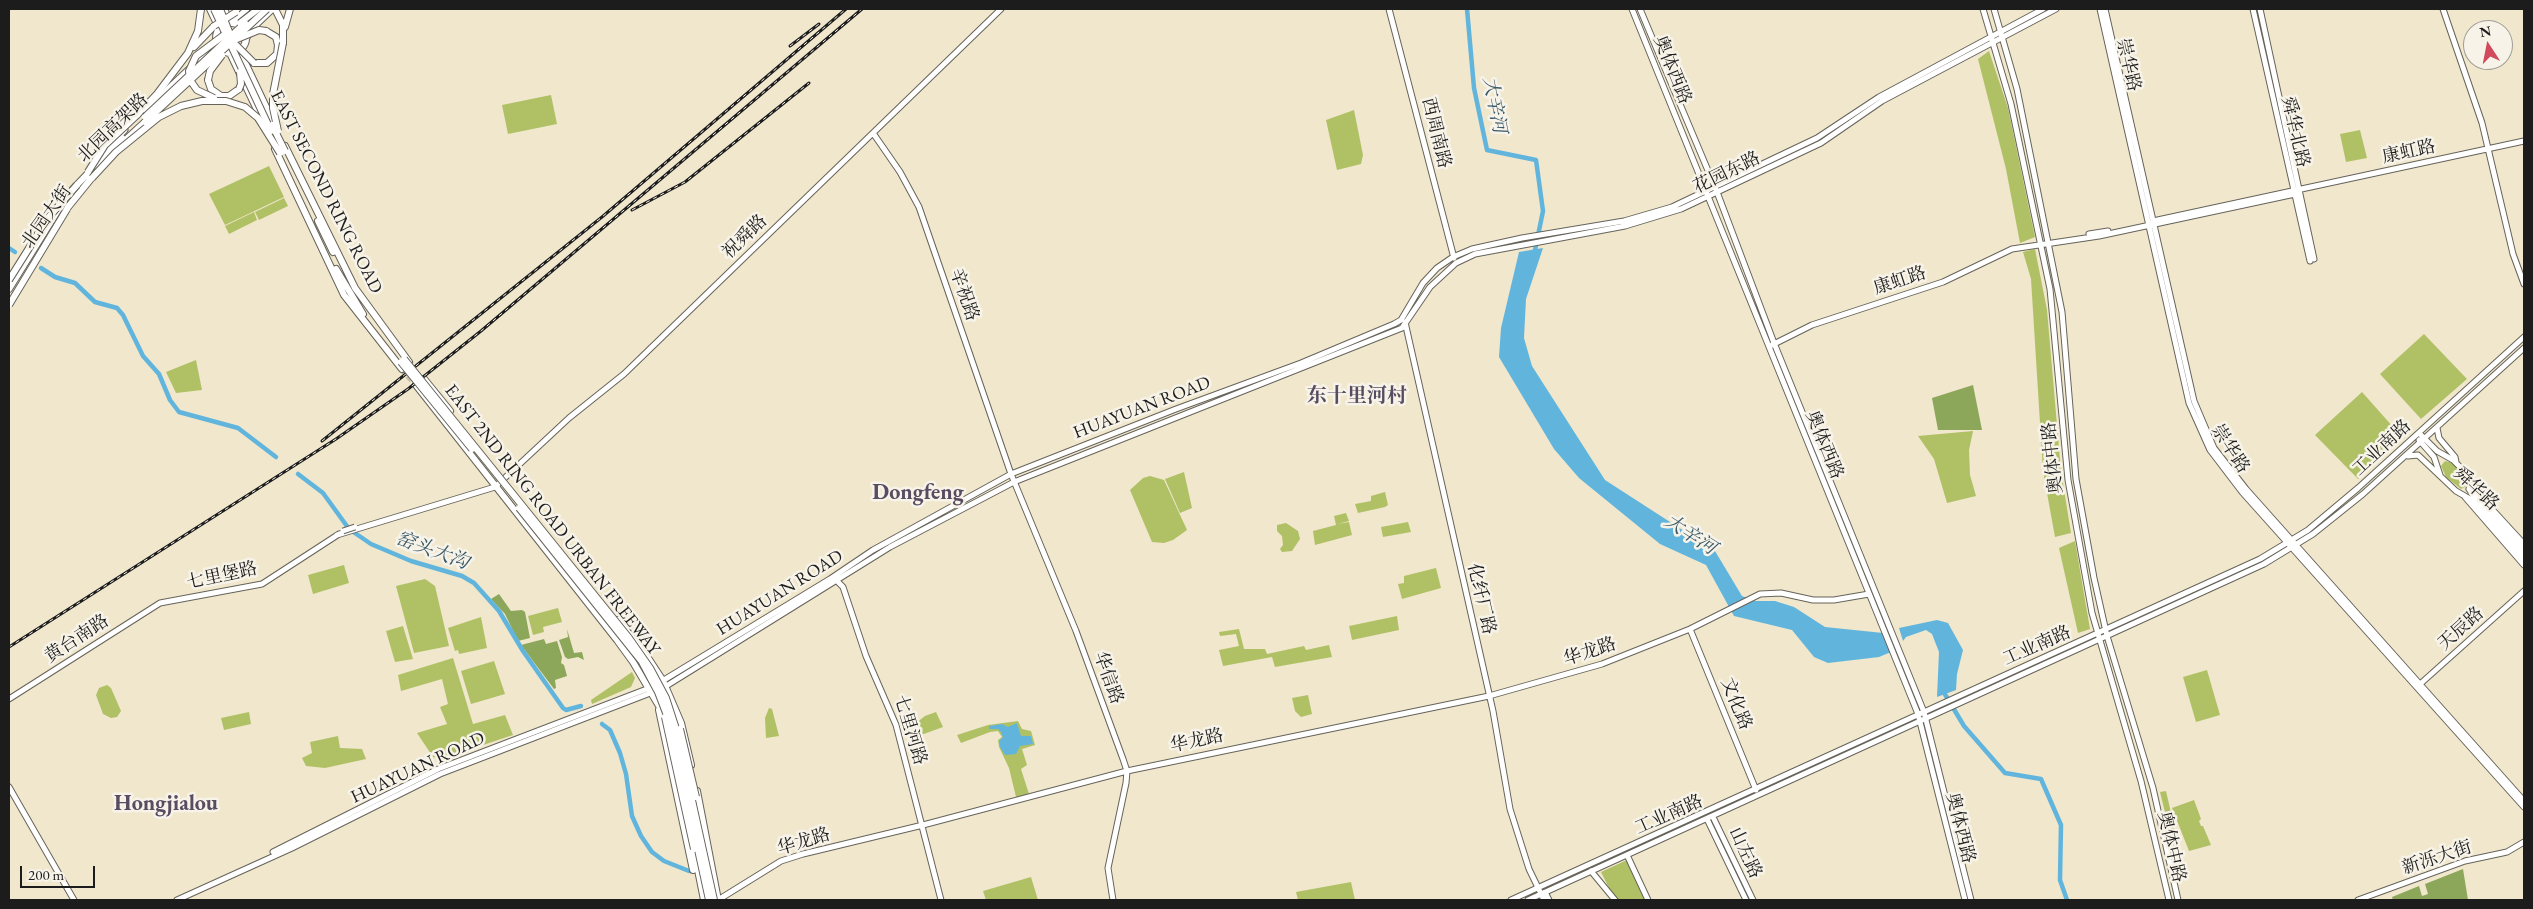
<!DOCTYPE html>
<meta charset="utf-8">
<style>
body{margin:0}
#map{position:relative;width:2533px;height:909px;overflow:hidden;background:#f0e7cd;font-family:"EB Garamond",serif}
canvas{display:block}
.frame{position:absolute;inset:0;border:10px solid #1c1c1c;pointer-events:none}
.north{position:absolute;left:2463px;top:20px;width:50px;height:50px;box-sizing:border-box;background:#f7f3e8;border:1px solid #9f9d96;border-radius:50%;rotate:349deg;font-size:14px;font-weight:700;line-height:20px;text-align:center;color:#1c1c1c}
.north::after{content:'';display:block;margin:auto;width:18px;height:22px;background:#d1495b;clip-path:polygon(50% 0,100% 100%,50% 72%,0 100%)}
.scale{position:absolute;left:20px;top:866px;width:75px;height:22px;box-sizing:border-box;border:2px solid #1c1c1c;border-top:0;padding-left:6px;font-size:15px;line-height:18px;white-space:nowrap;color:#1c1c1c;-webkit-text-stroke:4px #f7f3e8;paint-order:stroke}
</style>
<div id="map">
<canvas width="2533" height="909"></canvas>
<div class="frame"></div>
<div class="north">N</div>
<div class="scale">200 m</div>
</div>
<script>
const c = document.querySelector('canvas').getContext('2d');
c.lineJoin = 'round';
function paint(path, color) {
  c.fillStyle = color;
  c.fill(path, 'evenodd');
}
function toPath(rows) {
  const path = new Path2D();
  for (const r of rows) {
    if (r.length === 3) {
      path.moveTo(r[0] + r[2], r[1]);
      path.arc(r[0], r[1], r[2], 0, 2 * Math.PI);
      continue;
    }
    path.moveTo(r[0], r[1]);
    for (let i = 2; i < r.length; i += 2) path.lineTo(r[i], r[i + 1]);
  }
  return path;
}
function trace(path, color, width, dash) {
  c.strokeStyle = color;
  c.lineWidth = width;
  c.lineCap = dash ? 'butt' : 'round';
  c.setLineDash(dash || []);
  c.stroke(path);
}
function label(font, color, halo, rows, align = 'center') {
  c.font = font + ' "EB Garamond","Noto Serif SC",serif';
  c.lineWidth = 5;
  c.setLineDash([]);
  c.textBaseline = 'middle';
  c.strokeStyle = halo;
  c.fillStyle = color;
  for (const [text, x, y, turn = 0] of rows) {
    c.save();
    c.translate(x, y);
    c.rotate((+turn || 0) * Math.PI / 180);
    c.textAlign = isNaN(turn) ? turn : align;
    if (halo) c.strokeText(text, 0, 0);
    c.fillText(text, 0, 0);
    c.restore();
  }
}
paint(toPath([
 [1989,51,2008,108,2035,237,2020,243,2006,169,1978,59],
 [551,95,557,124,508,134,502,105],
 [1354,110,1363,155,1361,164,1337,170,1326,120],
 [2360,130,2367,158,2346,162,2340,134],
 [269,166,284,197,225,225,209,194],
 [284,198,288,206,259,220,255,212],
 [254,212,257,220,229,234,225,226],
 [2035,249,2047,310,2061,471,2071,533,2055,537,2043,471,2031,279,2023,252],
 [2424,334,2467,379,2421,419,2380,374],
 [196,360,202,390,176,393,166,372],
 [2362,392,2402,437,2358,479,2315,435],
 [1973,431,1969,450,1970,475,1976,496,1947,503,1934,459,1918,436],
 [2445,461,2453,463,2460,470,2467,483,2465,487,2461,489,2446,477,2441,466],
 [1184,472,1192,508,1180,513,1165,479],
 [1150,476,1164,480,1187,530,1173,540,1164,543,1152,542,1130,490,1143,478],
 [1385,492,1388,505,1385,507,1358,513,1355,504,1371,501,1371,496],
 [1346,513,1349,521,1338,524,1349,522,1352,535,1315,545,1313,531,1336,525,1334,516],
 [1408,522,1411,532,1383,537,1381,527],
 [1286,523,1298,531,1300,539,1292,551,1282,552,1280,549,1283,545,1282,536,1277,531,1277,525],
 [2075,541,2090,629,2078,633,2059,548],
 [344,565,349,583,313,594,308,575],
 [1436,568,1441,588,1402,599,1398,584,1404,583,1404,576],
 [425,579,435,586,449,646,414,653,396,586],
 [558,608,562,622,543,627,544,632,533,635,528,616],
 [1397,616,1399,630,1352,640,1349,626],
 [481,617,487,648,459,654,458,650,455,651,448,628],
 [403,626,413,659,395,662,386,631],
 [1239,629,1244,649,1265,649,1267,654,1304,646,1306,650,1329,645,1332,657,1275,667,1272,657,1223,666,1219,650,1239,646,1236,634,1220,636,1219,632],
 [453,658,473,724,505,715,513,735,441,759,433,757,417,733,447,724,440,707,448,704,442,679,401,691,398,675],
 [494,661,505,694,471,704,461,671],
 [2207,670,2220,715,2196,722,2183,677],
 [632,672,635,678,631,687,592,704,591,700],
 [107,685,111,688,121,711,117,717,111,718,103,714,96,695,99,688],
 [1308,695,1312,714,1301,717,1295,711,1292,698],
 [769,708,772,709,779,736,766,738,765,718],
 [249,712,251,724,224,730,221,718],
 [936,712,943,727,921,735,916,723,925,716],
 [1018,721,1022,729,1031,731,1035,745,1022,749,1027,765,1021,769,1029,794,1016,797,1009,768,999,747,998,740,1002,737,998,731,990,732,961,743,957,735,988,725],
 [338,736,340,748,362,749,366,759,325,768,306,766,302,758,312,753,310,742],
 [2166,791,2181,856,2176,857,2160,792],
 [2194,800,2201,819,2199,821,2201,826,2203,826,2211,845,2189,851,2172,808],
 [1629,859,1646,900,1615,900,1601,872],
 [1031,877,1038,900,986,900,983,891],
 [1351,882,1355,900,1298,900,1296,892]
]), '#b0c165');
paint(toPath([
 [1973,385,1982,430,1938,430,1932,398],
 [499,594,511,611,522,610,525,612,530,638,518,641,505,614,491,599],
 [567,629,574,653,582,652,584,660,578,657,568,659,565,657,559,640,568,637],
 [544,639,546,644,557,641,562,657,561,663,564,665,567,676,555,680,556,688,554,689,521,645],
 [2463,869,2468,900,2393,900,2392,897,2419,886,2422,896,2428,894,2425,884]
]), '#8ca75a');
paint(toPath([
 [1543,248,1526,299,1524,338,1532,366,1605,480,1715,551,1742,596,1756,601,1775,601,1794,607,1825,627,1883,633,1891,652,1879,657,1828,663,1814,657,1792,630,1734,616,1706,565,1660,544,1579,478,1554,449,1499,357,1501,328,1519,252],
 [1937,620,1948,623,1963,650,1957,674,1956,690,1937,697,1939,652,1932,634,1926,630,1906,637,1903,641,1899,628],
 [1017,723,1021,736,1031,736,1033,744,1020,746,1016,754,1005,755,1000,747,999,741,1003,737,1001,732,998,729,989,729,989,726,1002,724,1008,727]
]), '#61b5dd');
trace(toPath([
 [1467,9,1474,88,1487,150,1536,160,1543,211,1534,255],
 [9,248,15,252],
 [41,268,55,277,75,283,95,302,117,308,123,315,143,356,159,374,170,400,179,412,238,428,276,457],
 [298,474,323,493,349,529,371,544,411,561,462,576,474,583,499,611,523,651,563,708,566,710,581,706],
 [1943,691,1964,726,2005,773,2041,779,2061,825,2060,880,2067,900],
 [602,724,610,730,620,753,626,774,632,816,641,836,652,852,664,861,689,871]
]), '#61b5dd', 4.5);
trace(toPath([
 [402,369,416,385]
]), '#c6beaa', 6, [6, 3]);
const major = toPath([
 [1389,9,1454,258],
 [1632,9,1918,714,1965,900],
 [1640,9,1717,192,1774,343,1924,712,1971,900],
 [1983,9,2011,104,2050,289,2068,480,2092,613,2141,781,2169,900],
 [1994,9,2017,89,2062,312,2076,479,2094,578,2107,636,2153,788,2178,900],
 [2100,9,2189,403,2210,450,2242,492,2524,807],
 [2105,9,2194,401,2214,448,2246,489,2524,801],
 [2253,9,2310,261],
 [2260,9,2314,259],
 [2443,9,2482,123,2513,254,2524,284],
 [231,23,247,9],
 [245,41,253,28,273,9],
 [145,110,210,49],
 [873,133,900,172,919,207,1011,474,1076,631,1123,759,1127,771,1126,783,1108,868,1113,900],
 [105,151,125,130],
 [2153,221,2524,141],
 [2089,234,2108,231],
 [1405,322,1493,711,1510,809,1529,869,1544,900],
 [1772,345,1812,325,1943,282,2012,249,2099,236,2295,194,2299,190],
 [2437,428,2439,438,2455,457,2456,462],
 [2419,433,2437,451,2453,460,2466,473,2470,484,2469,489,2474,497,2524,551],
 [2419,440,2434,457,2440,475],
 [2408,456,2418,455,2456,491,2470,499,2524,558],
 [2469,489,2478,494,2524,544],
 [2465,497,2524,565],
 [337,535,495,487,569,418,624,374,1001,9],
 [836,580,843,587,866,656,896,725,941,900],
 [1690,629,1756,790],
 [659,683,830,579,873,550,1011,474,1176,409,1301,363,1394,324,1401,320,1423,283,1437,268,1453,257,1472,249,1522,238,1624,221,1672,207,1817,138,1879,97,2043,9],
 [2419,685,2524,591],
 [663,688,890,547,1014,482,1402,328,1430,287,1456,263,1475,254,1625,226,1681,209,1821,143,1882,101,2056,9],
 [9,699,160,603,262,584,339,534],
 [9,787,74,900],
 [1713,817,1753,900],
 [1707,819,1746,900],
 [273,852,438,769,652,687],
 [1627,855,1648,900],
 [1591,871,1615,900],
 [1545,892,1549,900],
 [177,900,292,848,440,774,653,692],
 [718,900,781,861,803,854,923,825,1127,771,1489,696,1602,664,1690,629,1760,594,1781,593,1813,600,1834,600,1869,594],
 [1511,900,2260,559,2308,530,2358,488,2524,337],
 [1528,900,2264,564,2313,534,2363,494,2524,348],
 [2358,900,2465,861,2507,852,2524,842]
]);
const highway = toPath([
 [210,9,219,28],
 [224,9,230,22],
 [275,9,283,25,283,43],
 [231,38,15],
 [285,27,290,9],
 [194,47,214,26],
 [239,50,276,128],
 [230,53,263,122],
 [254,63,267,63,277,54,278,45,276,37,266,31],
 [208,80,211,89,221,96,229,96,239,89],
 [137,115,157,94,188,53,198,31,201,9],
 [120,145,145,122],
 [285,146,355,288,409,362],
 [275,149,344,295,402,369],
 [73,189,122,138],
 [64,212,94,175],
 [318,221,333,252],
 [336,269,363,314],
 [9,289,60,207],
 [424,379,450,411],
 [416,385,617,640,633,662,665,716],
 [618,620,646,655,663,681,681,723,691,765],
 [659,710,693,870],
 [697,791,718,900],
 [693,845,704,900]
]);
trace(major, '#66635a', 7);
trace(highway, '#66635a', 8);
trace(major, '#fff', 5);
trace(highway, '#fff', 6);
const rail = toPath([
 [790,46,819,24],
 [632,210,685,182,809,83],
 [322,441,602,217,846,9],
 [9,647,336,439,408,389,481,331,862,9]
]);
trace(rail, '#1c1c1c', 3);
trace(rail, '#f7f3e8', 1, [4]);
const majorBridge = toPath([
 [343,531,355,527]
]);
const highwayBridge = toPath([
 [214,9,271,131],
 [220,9,232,39],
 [240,23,258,9],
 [214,26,236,12],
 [237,39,259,30,266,31],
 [234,43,254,63],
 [208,80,210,71,222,55],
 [239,89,241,84,240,72],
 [214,98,197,90,190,80,189,71,196,56,228,32],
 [145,117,245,23],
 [145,122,267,9],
 [272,125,285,151],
 [278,131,273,108,273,94,283,43],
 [88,172,105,145,137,115],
 [92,178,116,152,159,117,181,106,202,101,226,101,245,107,258,118,280,153],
 [9,280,48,218,77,185],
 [9,305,67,209],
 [404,359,629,638,650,668,666,698,677,732,714,900],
 [401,362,472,449],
 [519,508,642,662,658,692,671,726,709,900],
 [665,717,694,849],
 [680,729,696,797]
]);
trace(majorBridge, '#66635a', 7, []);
trace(highwayBridge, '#66635a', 8, []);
trace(majorBridge, '#fff', 5);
trace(highwayBridge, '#fff', 6);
label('18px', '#1c1c1c', '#f7f3e8', [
 ["崇华路",2128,65,77],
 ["奥体西路",1672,70,68],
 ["北园高架路",113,128,-44],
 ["舜华北路",2295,132,77],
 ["西周南路",1436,133,76],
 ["康虹路",2409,152,-12],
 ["花园东路",1727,173,-26],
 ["EAST SECOND RING ROAD",326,192,63],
 ["北园大街",47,217,-55],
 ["祝舜路",745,237,-44],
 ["康虹路",1900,281,-18],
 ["辛祝路",964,295,71],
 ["HUAYUAN ROAD",1142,408,-21],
 ["奥体西路",1824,445,68],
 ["工业南路",2382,448,-43],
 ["崇华路",2230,449,57],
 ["奥体中路",2053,458,-96],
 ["舜华路",2476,489,43],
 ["EAST 2ND RING ROAD URBAN FREEWAY",552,520,52],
 ["七里堡路",222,576,-12],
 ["HUAYUAN ROAD",780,593,-32],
 ["化纤厂路",1481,599,77],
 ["天辰路",2461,629,-42],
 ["黄台南路",77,639,-33],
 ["工业南路",2037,646,-24],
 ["华龙路",1590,652,-18],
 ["华信路",1108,678,70],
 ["文化路",1736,704,68],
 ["七里河路",910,730,73],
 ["华龙路",1197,741,-12],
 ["HUAYUAN ROAD",418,768,-25],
 ["工业南路",1669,815,-24],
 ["奥体西路",1960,828,76],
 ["华龙路",804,842,-17],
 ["奥体中路",2171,847,77],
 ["山左路",1745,853,65],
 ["新泺大街",2437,858,-18]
]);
label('italic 19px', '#385969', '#f7f3e8', [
 ["大辛河",1494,105,79],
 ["大辛河",1690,535,33],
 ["窑头大沟",432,551,20]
]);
label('bold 20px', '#584c62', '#f7f3e8', [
 ["东十里河村",1357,397]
]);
label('bold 22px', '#584c62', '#f7f3e8', [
 ["Dongfeng",918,493],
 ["Hongjialou",166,804]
]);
</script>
